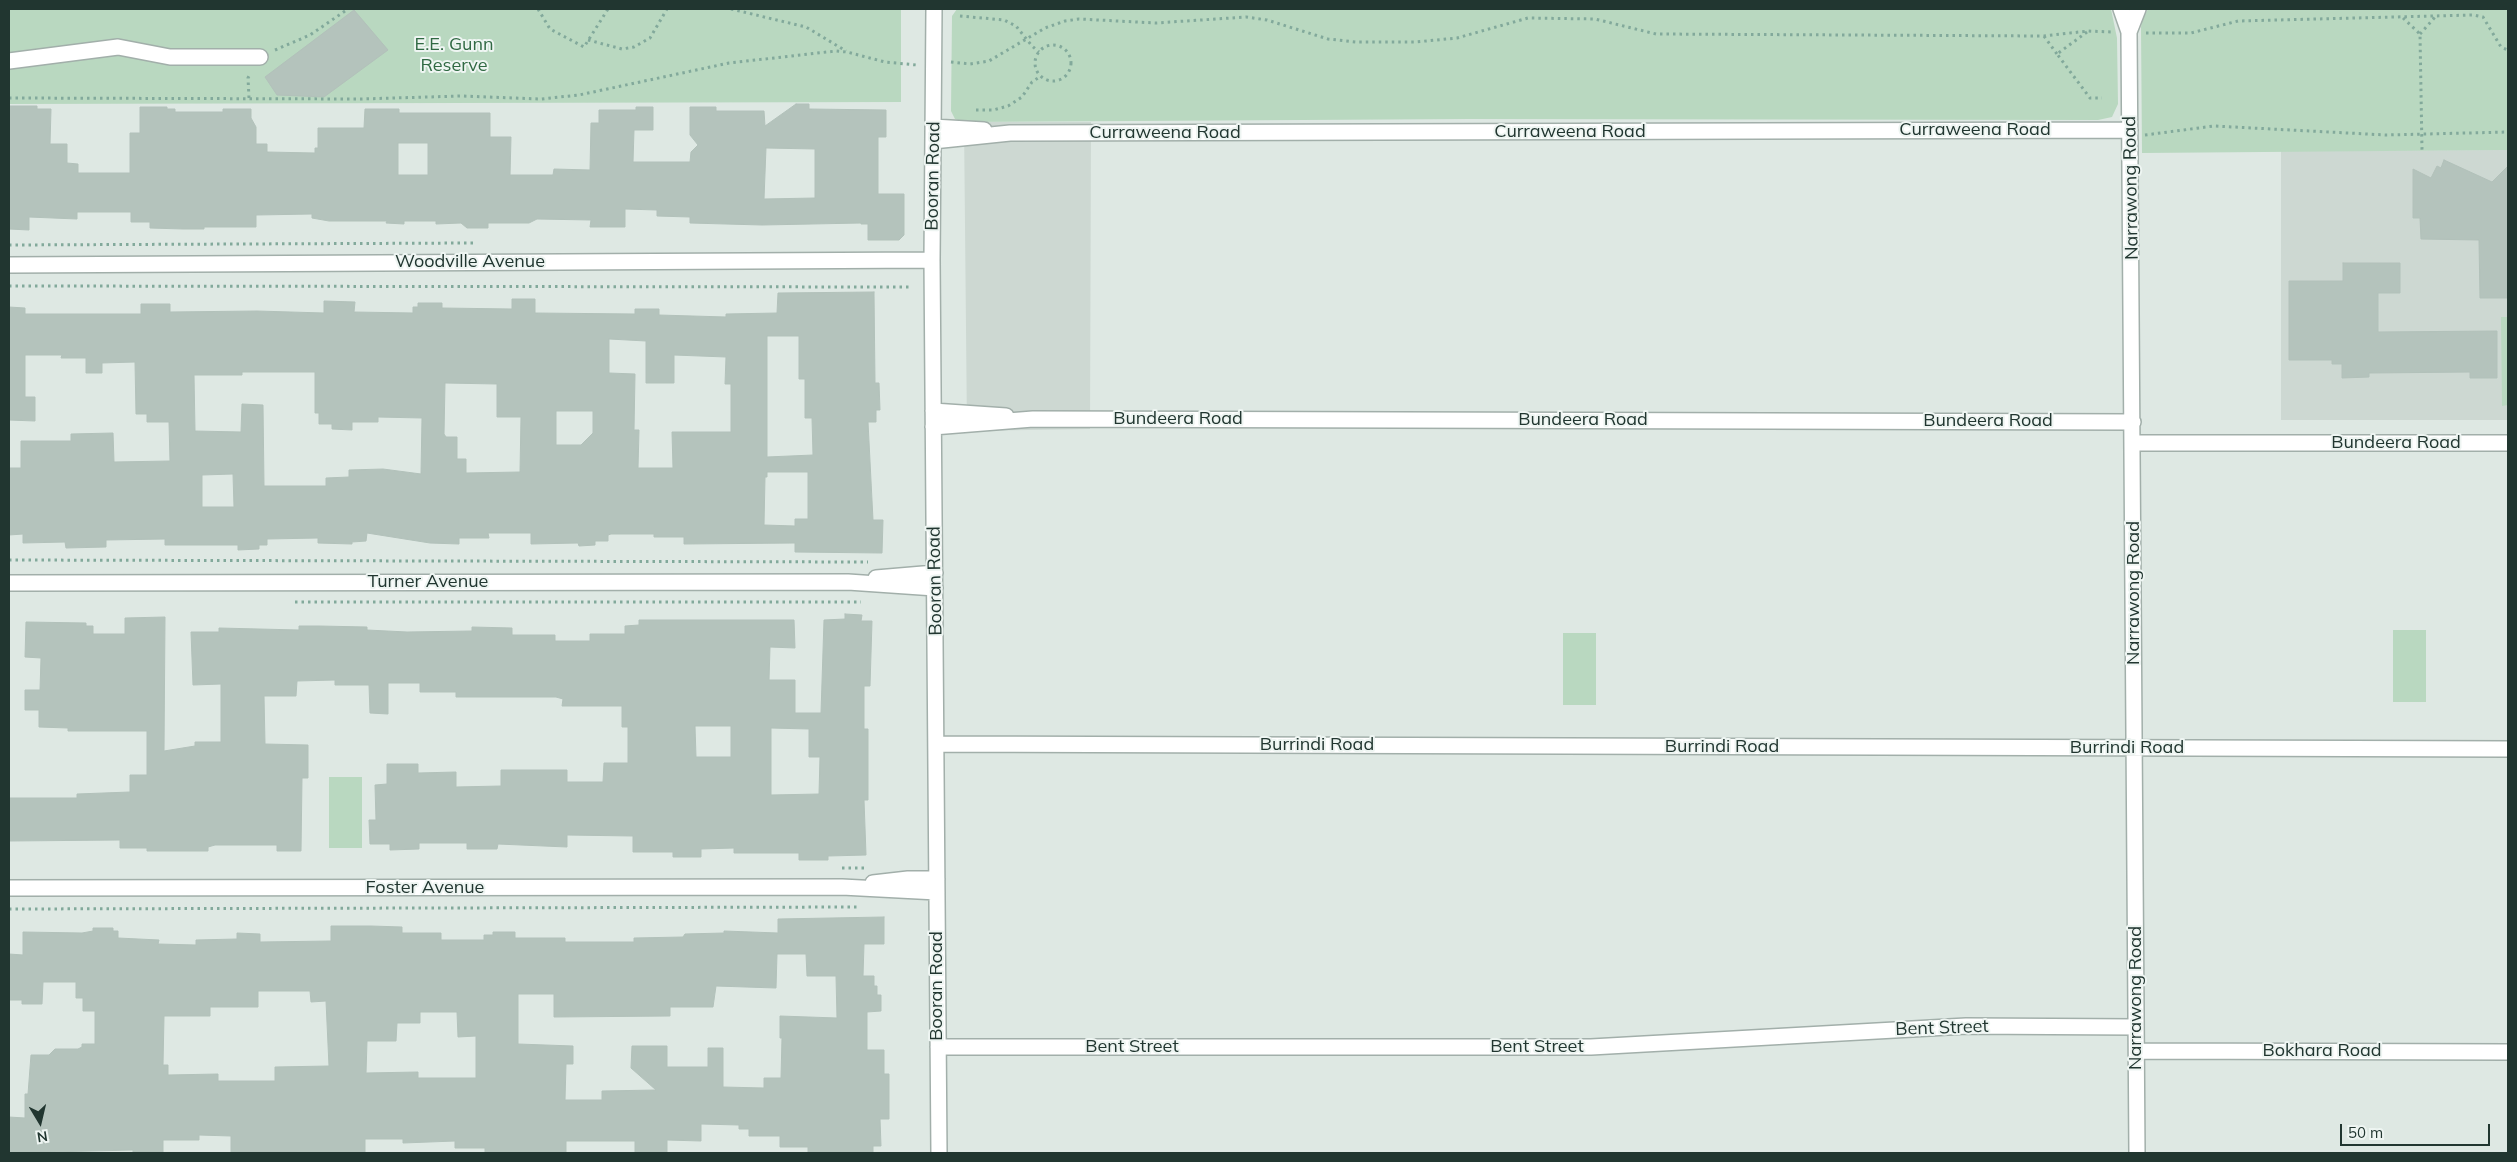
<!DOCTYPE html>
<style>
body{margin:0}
#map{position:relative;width:2517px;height:1162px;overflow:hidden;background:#dee8e3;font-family:Mulish,sans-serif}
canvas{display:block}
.frame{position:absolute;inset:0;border:10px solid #213630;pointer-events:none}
.north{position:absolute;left:15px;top:1097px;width:50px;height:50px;-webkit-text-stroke:4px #eef5f2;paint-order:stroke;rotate:171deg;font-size:14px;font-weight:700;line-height:20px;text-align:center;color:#213630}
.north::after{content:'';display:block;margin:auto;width:18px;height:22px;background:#213630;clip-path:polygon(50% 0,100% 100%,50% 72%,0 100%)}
.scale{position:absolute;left:2340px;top:1124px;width:150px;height:22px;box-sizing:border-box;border:2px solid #213630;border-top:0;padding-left:6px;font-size:15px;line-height:18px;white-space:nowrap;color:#213630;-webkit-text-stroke:4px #eef5f2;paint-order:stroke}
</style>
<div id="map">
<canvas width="2517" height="1162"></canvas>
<div class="frame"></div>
<div class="north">N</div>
<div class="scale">50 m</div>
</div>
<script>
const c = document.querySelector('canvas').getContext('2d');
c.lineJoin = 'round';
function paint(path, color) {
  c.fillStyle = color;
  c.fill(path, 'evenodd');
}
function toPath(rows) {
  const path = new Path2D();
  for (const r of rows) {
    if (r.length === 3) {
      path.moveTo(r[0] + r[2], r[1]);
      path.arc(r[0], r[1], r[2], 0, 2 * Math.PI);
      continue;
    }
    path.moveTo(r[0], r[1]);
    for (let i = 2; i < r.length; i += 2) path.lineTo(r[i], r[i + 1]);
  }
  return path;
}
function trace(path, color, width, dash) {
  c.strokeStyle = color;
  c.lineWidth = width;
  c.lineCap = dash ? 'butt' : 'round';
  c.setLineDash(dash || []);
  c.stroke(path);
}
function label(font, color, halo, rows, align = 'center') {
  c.font = font + ' Mulish,sans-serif';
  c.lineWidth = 4;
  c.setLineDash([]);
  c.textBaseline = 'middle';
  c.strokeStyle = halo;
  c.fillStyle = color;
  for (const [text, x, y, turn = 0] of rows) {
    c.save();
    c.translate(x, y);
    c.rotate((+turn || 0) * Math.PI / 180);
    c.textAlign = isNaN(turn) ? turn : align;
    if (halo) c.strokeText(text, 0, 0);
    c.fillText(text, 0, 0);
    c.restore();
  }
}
paint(toPath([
 [964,122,1091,122,1090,429,967,431],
 [2508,150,2508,420,2281,420,2281,151]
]), '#cdd8d2');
paint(toPath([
 [9,9,901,9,901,102,9,104],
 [957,9,2111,9,2117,38,2118,104,2112,117,2098,120,1470,119,964,122,955,119,951,111,952,16],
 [2148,9,2508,9,2508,150,2142,153,2141,27,2142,20],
 [2501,317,2508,317,2508,405,2502,406],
 [2393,630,2426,630,2426,702,2393,702],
 [1563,633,1596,633,1596,705,1563,705],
 [329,777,362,777,362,848,329,848]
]), '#b9d8c0');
const building = toPath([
 [354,10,388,50,324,97,277,95,265,77,354,10],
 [796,104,809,104,809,109,886,110,886,137,878,137,878,194,904,194,904,235,899,240,868,240,868,224,861,224,861,223,762,225,690,223,690,217,657,216,657,210,625,209,625,227,590,227,591,220,537,219,529,223,488,223,488,228,467,228,461,223,436,224,436,221,404,221,404,224,386,223,387,221,329,221,312,218,312,214,256,215,256,227,204,227,204,229,183,229,150,228,150,222,131,222,131,212,77,212,77,219,29,217,29,230,9,229,9,106,37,106,37,109,51,109,50,144,67,144,67,163,78,164,78,173,130,173,130,133,140,133,140,107,167,107,167,109,175,109,175,112,223,112,223,109,251,109,251,118,256,127,256,144,267,144,267,152,315,153,315,148,318,148,318,128,364,128,365,109,399,109,399,113,490,113,490,137,511,137,510,175,553,175,554,169,590,170,591,123,599,123,599,110,636,110,636,107,653,107,653,130,634,130,633,162,690,162,691,152,698,145,690,135,690,107,716,107,716,111,764,111,765,126,796,104],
 [398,143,428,143,428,175,398,175,398,143],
 [766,148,815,149,815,198,764,199,766,148],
 [2444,160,2492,182,2508,166,2508,298,2480,298,2479,240,2421,239,2420,218,2413,218,2413,169,2431,178,2437,166,2441,168,2444,160],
 [2343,263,2400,263,2400,293,2378,293,2378,332,2497,331,2497,378,2470,378,2470,372,2369,373,2369,377,2342,378,2342,364,2332,364,2332,360,2289,360,2289,281,2343,281,2343,263],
 [874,292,875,383,879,383,880,410,876,410,876,422,868,422,873,520,883,520,882,553,795,552,795,543,684,544,684,537,654,537,654,534,611,534,608,535,608,541,595,541,595,545,579,546,578,543,531,544,531,533,488,533,489,538,459,538,459,544,430,543,367,533,366,541,352,542,352,544,318,543,318,538,267,539,267,545,259,545,259,549,238,550,238,545,165,545,165,539,106,540,106,547,66,548,65,542,23,543,23,534,9,535,9,468,21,468,21,441,71,441,71,434,113,433,114,462,170,461,169,422,147,422,147,414,136,414,135,362,102,363,102,373,86,373,86,358,61,358,62,355,25,355,25,397,35,397,35,421,9,420,9,307,25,308,25,314,141,314,141,304,170,304,170,312,257,311,324,313,324,301,355,302,354,312,413,313,413,307,418,307,418,303,442,303,442,308,512,309,512,299,535,299,535,313,635,314,635,309,659,309,659,315,726,317,726,314,777,313,778,293,874,292],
 [767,336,799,336,799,379,805,379,805,418,812,418,813,455,767,457,767,336],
 [609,339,646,341,646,383,674,383,674,355,726,357,725,384,731,384,731,432,672,432,673,468,638,468,639,430,634,430,635,374,609,373,609,339],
 [242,372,315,372,315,413,319,413,319,424,332,424,332,429,352,430,352,422,378,422,378,417,422,418,421,474,383,469,349,470,349,477,326,478,326,486,264,486,263,405,242,404,241,432,195,431,194,375,242,375,242,372],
 [445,383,497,384,497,417,521,417,520,472,466,473,466,459,457,459,457,437,446,437,444,434,445,383],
 [556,411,593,411,593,433,581,445,556,445,556,411],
 [767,472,808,472,808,519,795,519,795,526,764,525,765,477,767,477,767,472],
 [233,474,234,507,202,507,202,475,233,474],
 [845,614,862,615,861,621,872,621,870,686,864,686,864,729,868,729,868,800,864,800,866,855,828,856,828,860,799,860,799,853,734,853,734,848,701,849,701,857,673,857,673,852,633,852,633,836,567,835,567,847,498,844,497,849,467,849,467,843,419,843,419,849,390,850,390,844,370,844,369,820,376,820,375,785,387,784,387,764,418,764,418,773,456,772,456,787,501,786,501,770,567,770,567,782,603,782,604,763,628,763,628,727,622,727,622,706,562,706,563,699,556,697,456,697,456,692,420,692,420,683,388,683,388,714,370,713,369,685,335,685,335,680,297,681,296,696,264,696,265,744,308,745,308,778,302,778,301,851,277,851,277,845,215,845,208,847,208,851,147,851,147,848,120,848,120,840,9,841,9,798,77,798,77,794,130,792,130,775,147,775,147,731,68,731,68,728,39,727,39,710,25,710,25,690,40,690,41,658,25,657,26,622,86,623,86,626,93,626,93,634,125,634,125,618,165,617,164,751,195,746,195,742,221,742,221,684,193,685,191,632,219,632,219,628,299,630,299,626,319,626,367,627,367,630,407,632,472,631,472,627,512,628,512,635,555,635,555,641,590,641,590,634,625,634,625,626,639,625,639,620,794,620,795,648,770,647,769,680,795,680,795,713,821,713,824,620,845,619,845,614],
 [695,726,731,726,731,757,696,757,695,726],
 [771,728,809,729,809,757,820,757,819,794,771,795,771,728],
 [884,917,884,944,864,944,863,976,874,976,874,986,877,986,877,995,881,995,881,1011,867,1012,867,1050,884,1050,884,1074,889,1074,889,1119,880,1119,881,1146,873,1146,873,1153,808,1153,808,1147,780,1147,780,1136,749,1136,749,1129,739,1129,739,1125,701,1124,701,1141,667,1140,667,1153,635,1153,635,1141,566,1141,566,1153,485,1153,485,1148,455,1148,455,1141,403,1143,403,1139,365,1139,365,1153,231,1152,231,1136,199,1135,199,1140,163,1140,163,1153,133,1153,133,1150,9,1153,9,1117,25,1118,25,1094,28,1094,31,1055,49,1055,55,1049,78,1049,82,1047,82,1044,95,1044,95,1011,83,1011,83,998,76,998,76,982,43,982,42,1004,22,1004,22,1000,9,1000,9,954,23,955,23,932,82,933,93,931,93,928,113,928,113,931,118,931,118,938,159,940,158,944,196,945,196,940,237,939,237,933,260,934,260,942,331,941,331,926,371,926,402,927,402,933,441,933,441,940,484,940,484,935,493,935,493,932,515,932,515,938,565,938,565,942,634,942,634,938,683,937,685,934,724,933,724,931,778,933,778,919,884,917],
 [777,954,806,954,807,976,836,976,837,1018,780,1016,780,1038,782,1038,781,1078,764,1078,764,1088,723,1087,723,1048,708,1048,708,1067,667,1067,667,1046,632,1046,631,1068,656,1090,602,1091,602,1100,565,1100,566,1064,573,1064,573,1046,518,1044,518,994,554,994,554,1017,670,1016,670,1007,713,1007,716,986,776,988,777,954],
 [258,991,310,991,311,1002,326,1001,329,1066,275,1067,275,1081,218,1081,218,1074,168,1075,168,1065,163,1065,164,1016,210,1016,210,1007,258,1007,258,991],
 [420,1012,457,1012,458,1037,476,1036,476,1078,418,1078,418,1072,366,1073,367,1041,396,1041,397,1023,420,1023,420,1012]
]);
paint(building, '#b4c3bc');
trace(building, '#b2c1ba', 1);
const minor = toPath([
 [934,9,932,260,939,1153],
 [2121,9,2129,32,2137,1153],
 [2129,32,2138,9],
 [9,61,118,47,170,57,260,57],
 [933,127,984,130],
 [933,141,1010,133,2130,130],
 [9,265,932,260],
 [933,411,1006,416],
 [933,427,1033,419,2133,422],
 [2133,443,2508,443],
 [876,578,935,573],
 [9,583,848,582,935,588],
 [936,744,2508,749],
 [873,883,908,879,937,879],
 [9,888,842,887,937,892],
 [938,1047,1591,1047,1966,1026,2136,1027],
 [2137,1051,2508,1052]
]);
trace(minor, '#a2afaa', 18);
trace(toPath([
 [538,9,550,29,584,47,608,9],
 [731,9,806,27,846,51],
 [960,16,1004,20,1016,26,1032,46,1039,52],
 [2403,18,2420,34,2422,150],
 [2087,32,2057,54,2090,98,2102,98],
 [2146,33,2191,33,2238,21,2473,15,2483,17,2501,47,2508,50],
 [2420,34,2436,16],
 [2044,36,2057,54],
 [588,40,622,49,634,47,650,38,667,9],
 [1053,63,18],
 [275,50,310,35,348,9],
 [951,62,970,64,989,61,1045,28,1065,21,1079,19,1156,23,1246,17,1267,20,1328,39,1356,42,1415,42,1457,38,1528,18,1595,19,1656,34,2044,36,2088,31,2112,32],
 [9,98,361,99,461,96,541,99,579,95,729,63,836,51,847,52,885,62,917,65],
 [249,98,248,78,250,74],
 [976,110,993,110,1008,106,1022,97,1032,82,1041,76],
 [2145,135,2214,126,2386,135,2508,132],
 [9,245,473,243],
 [9,286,911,287],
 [9,560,868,562],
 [295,602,861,602],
 [842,868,866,868],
 [9,909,860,907]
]), '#82a99b', 3, [2.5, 4]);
trace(minor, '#fff', 15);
label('18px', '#306943', '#eef5f2', [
 ["E.E. Gunn",454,45],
 ["Reserve",454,66]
]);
label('18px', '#213630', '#eef5f2', [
 ["Curraweena Road",1975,130],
 ["Curraweena Road",1570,132],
 ["Curraweena Road",1165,133],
 ["Booran Road",933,176,-89],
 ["Narrawong Road",2131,188,-91],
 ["Woodville Avenue",470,262],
 ["Bundeera Road",1178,419],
 ["Bundeera Road",1583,420],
 ["Bundeera Road",1988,421],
 ["Bundeera Road",2396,443],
 ["Booran Road",935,581,-91],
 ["Turner Avenue",428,582],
 ["Narrawong Road",2134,593,-90],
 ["Burrindi Road",1317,745],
 ["Burrindi Road",1722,747],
 ["Burrindi Road",2127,748],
 ["Foster Avenue",425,888],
 ["Booran Road",937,986,-90],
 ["Narrawong Road",2136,998,-90],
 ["Bent Street",1942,1028,-2],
 ["Bent Street",1132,1047],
 ["Bent Street",1537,1047],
 ["Bokhara Road",2322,1051]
]);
</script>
